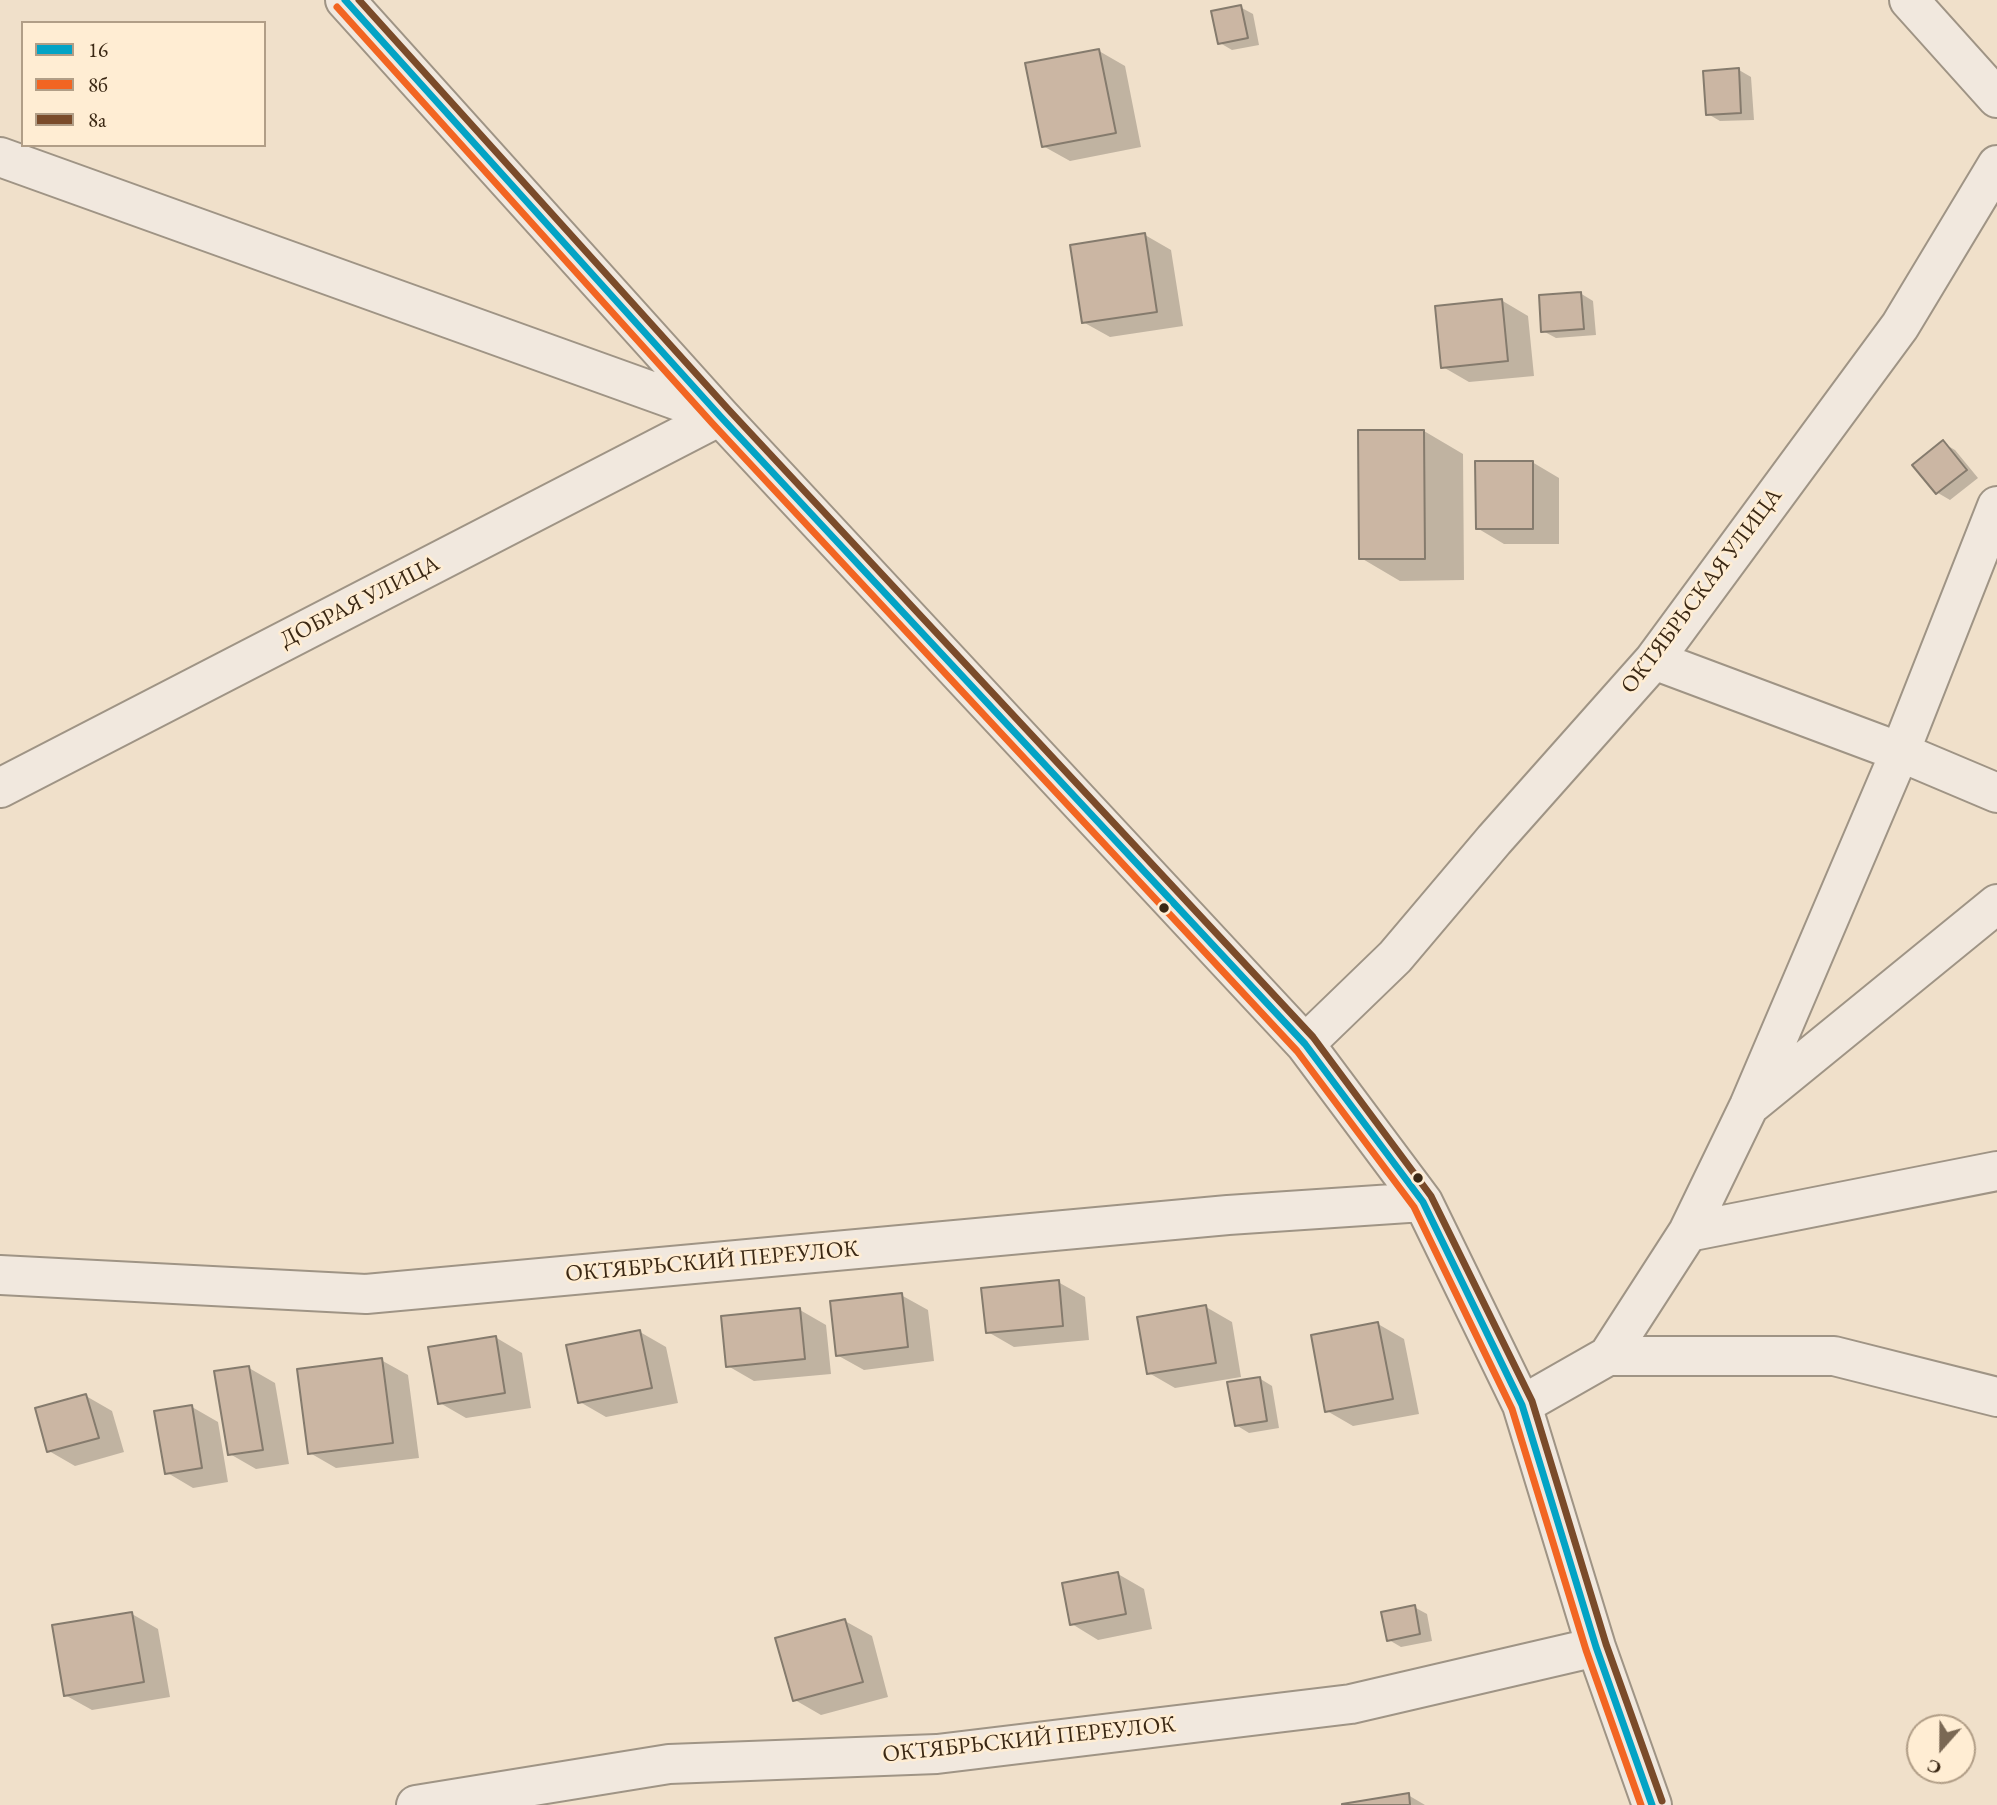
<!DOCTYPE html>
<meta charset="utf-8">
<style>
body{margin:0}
#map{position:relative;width:1997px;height:1805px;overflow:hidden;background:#f0e0ca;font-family:"EB Garamond",serif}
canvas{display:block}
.legend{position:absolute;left:21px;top:21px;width:245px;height:126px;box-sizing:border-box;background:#ffedd3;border:2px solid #b19e87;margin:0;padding:9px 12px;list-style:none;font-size:21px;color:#3b2814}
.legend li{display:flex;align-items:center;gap:14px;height:35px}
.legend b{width:35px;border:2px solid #b19e87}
.north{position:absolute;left:1906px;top:1714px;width:70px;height:70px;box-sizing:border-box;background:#ffedd3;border:2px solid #b19e87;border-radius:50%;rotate:201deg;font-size:19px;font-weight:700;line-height:28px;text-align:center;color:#3b2814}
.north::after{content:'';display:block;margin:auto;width:24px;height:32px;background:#7a6854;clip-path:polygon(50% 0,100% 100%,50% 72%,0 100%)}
</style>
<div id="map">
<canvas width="1997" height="1805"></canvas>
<ul class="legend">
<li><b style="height:9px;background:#03a3c5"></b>16</li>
<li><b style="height:9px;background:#f26522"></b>8б</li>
<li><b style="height:9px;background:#7a4b2a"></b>8а</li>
</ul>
<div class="north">С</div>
</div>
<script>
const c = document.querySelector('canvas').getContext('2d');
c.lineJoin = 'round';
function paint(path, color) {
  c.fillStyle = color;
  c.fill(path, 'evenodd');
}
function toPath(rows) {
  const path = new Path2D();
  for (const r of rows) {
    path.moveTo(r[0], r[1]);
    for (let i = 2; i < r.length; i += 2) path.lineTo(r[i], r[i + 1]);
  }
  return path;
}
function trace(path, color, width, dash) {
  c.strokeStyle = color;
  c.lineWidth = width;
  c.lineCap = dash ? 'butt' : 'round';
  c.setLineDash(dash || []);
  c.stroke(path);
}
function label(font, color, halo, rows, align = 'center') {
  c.font = font + ' "EB Garamond",serif';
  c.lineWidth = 5;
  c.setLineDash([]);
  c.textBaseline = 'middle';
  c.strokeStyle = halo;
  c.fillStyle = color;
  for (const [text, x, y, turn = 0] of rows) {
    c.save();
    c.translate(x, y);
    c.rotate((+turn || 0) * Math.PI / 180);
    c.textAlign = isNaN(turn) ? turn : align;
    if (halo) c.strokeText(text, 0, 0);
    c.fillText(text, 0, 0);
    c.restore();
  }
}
paint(toPath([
 [1240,7,1253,14,1259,45,1232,50,1220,43],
 [1099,51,1125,66,1141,147,1070,161,1043,146],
 [1739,70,1751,77,1754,120,1720,121,1708,114],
 [1145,235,1171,250,1183,326,1110,337,1083,322],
 [1580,293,1593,301,1596,335,1556,338,1543,331],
 [1501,300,1528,316,1534,376,1469,382,1443,367],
 [1424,431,1463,454,1464,580,1400,581,1361,558],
 [1943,443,1955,450,1978,478,1950,500,1938,493,1915,465],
 [1532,462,1559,478,1559,544,1504,544,1477,528],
 [1058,1282,1085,1297,1089,1340,1014,1347,988,1332],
 [901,1295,928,1310,934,1361,864,1370,837,1355],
 [1206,1307,1232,1322,1241,1377,1175,1388,1149,1373],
 [800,1310,826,1325,831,1374,754,1381,728,1366],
 [1378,1324,1404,1339,1419,1414,1353,1426,1327,1411],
 [640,1332,666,1347,678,1403,606,1417,580,1402],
 [495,1337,522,1353,531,1408,466,1418,440,1403],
 [381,1360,408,1375,419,1458,336,1468,310,1453],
 [249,1368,275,1383,289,1464,256,1469,230,1454],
 [1259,1378,1272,1386,1279,1428,1249,1433,1236,1425],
 [86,1396,112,1411,124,1452,75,1466,49,1451],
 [192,1407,218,1422,228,1482,193,1488,166,1472],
 [1118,1574,1144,1589,1152,1629,1098,1640,1072,1624],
 [1414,1607,1427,1614,1432,1641,1401,1647,1389,1640],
 [132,1614,158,1629,170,1697,92,1710,65,1695],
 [845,1621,872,1636,888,1697,821,1715,795,1700],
 [1408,1795,1425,1805,1349,1805]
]), '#0003');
const building = toPath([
 [1241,5,1248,38,1218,44,1211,11,1241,5],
 [1099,49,1116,133,1042,147,1025,63,1099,49],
 [1739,68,1741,113,1706,115,1703,71,1739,68],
 [1145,233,1157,312,1082,323,1070,245,1145,233],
 [1581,292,1584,329,1541,332,1539,295,1581,292],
 [1502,299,1508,361,1441,368,1435,306,1502,299],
 [1358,430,1424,430,1425,559,1359,559,1358,430],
 [1943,440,1967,470,1936,494,1912,465,1943,440],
 [1475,461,1533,461,1533,529,1476,529,1475,461],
 [1059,1280,1063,1326,986,1333,981,1288,1059,1280],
 [902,1293,908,1347,836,1356,830,1301,902,1293],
 [1206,1305,1216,1363,1147,1374,1137,1317,1206,1305],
 [800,1308,805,1359,726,1367,721,1316,800,1308],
 [1378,1322,1393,1399,1325,1412,1311,1335,1378,1322],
 [640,1330,652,1388,578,1403,566,1345,640,1330],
 [496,1336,505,1393,438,1404,428,1347,496,1336],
 [382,1358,393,1443,308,1454,297,1369,382,1358],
 [249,1366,263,1450,228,1455,214,1371,249,1366],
 [1260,1377,1267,1421,1235,1426,1227,1382,1260,1377],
 [86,1394,99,1438,47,1452,35,1408,86,1394],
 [192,1405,202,1468,165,1474,154,1411,192,1405],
 [1118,1572,1126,1614,1070,1625,1062,1583,1118,1572],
 [1415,1605,1420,1634,1387,1641,1381,1612,1415,1605],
 [132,1612,144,1682,64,1696,52,1625,132,1612],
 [845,1619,863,1682,793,1701,775,1638,845,1619],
 [1409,1793,1410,1805,1342,1805,1342,1804,1409,1793]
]);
paint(building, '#cbb6a3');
trace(building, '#857b6d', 2);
const minor = toPath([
 [345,0,720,416,1305,1044,1423,1202,1522,1405,1596,1647,1652,1805],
 [1909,0,1997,98],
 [0,157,715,414],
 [1654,660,1900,752,1997,793],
 [0,788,720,416],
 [1305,1044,1395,957,1494,840,1654,660,1900,326,1997,165],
 [1753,1103,1997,904],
 [1688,1232,1749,1106,1900,752,1997,506],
 [0,1275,366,1294,1228,1215,1423,1202],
 [1608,1356,1834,1356,1997,1397],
 [1522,1405,1608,1356,1688,1232,1997,1171],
 [416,1805,669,1764,937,1754,1351,1704,1596,1647]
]);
trace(minor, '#9f9485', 42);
trace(minor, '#f1e8de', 38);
trace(toPath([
 [345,0,720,416,1305,1044,1423,1202,1522,1405,1596,1647,1652,1805]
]), '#03a3c5', 7);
trace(toPath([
 [337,7,712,423,1297,1051,1414,1207,1512,1409,1586,1650,1641,1805]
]), '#f26522', 7);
trace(toPath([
 [359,0,728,409,1313,1037,1431,1196,1532,1401,1606,1644,1662,1801]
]), '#7a4b2a', 7);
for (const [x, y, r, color] of [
 [1164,908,6,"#3b2814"],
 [1418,1178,6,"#3b2814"]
]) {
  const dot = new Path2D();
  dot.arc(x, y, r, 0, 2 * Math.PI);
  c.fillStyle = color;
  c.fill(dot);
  trace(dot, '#ffedd3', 2.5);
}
label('23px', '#3b2814', '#ffedd3', [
 ["ОКТЯБРЬСКАЯ УЛИЦА",1702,591,-53],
 ["ДОБРАЯ УЛИЦА",360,602,-27],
 ["ОКТЯБРЬСКИЙ ПЕРЕУЛОК",712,1262,-5],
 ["ОКТЯБРЬСКИЙ ПЕРЕУЛОК",1029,1740,-6]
]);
</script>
